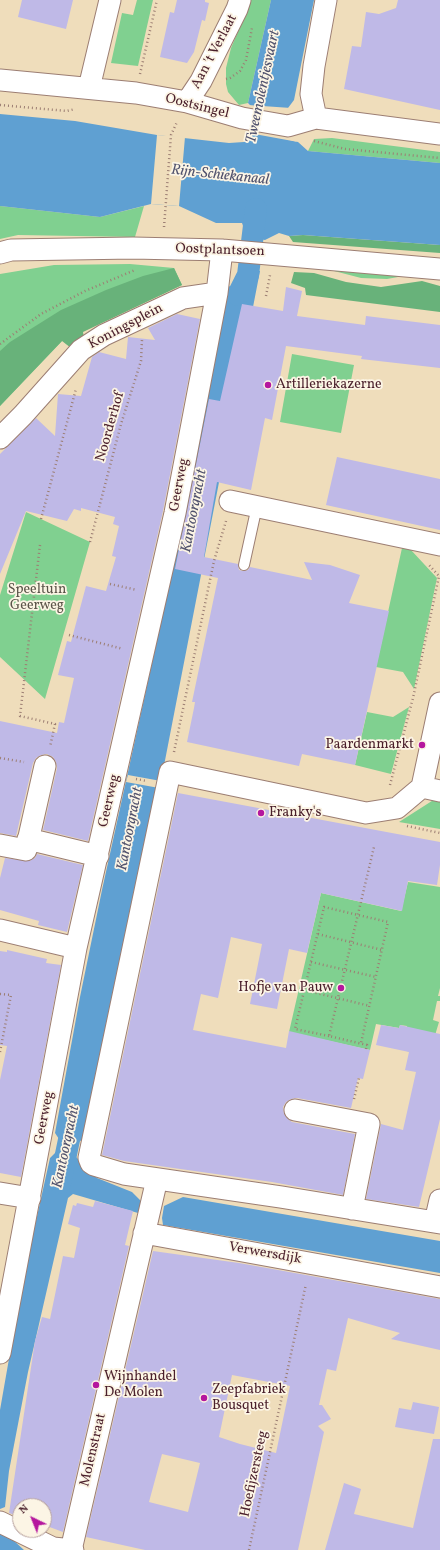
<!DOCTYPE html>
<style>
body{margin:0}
#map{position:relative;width:440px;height:1550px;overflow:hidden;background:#efddbb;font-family:Vollkorn,serif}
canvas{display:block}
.north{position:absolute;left:12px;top:1498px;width:40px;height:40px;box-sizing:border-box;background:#fcf5e5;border:1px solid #b59f9b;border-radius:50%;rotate:317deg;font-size:11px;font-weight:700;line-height:16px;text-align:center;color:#4a1f2b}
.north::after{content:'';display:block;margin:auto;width:14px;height:18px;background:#b5179e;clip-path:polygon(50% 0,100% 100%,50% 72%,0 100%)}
</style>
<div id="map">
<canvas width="440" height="1550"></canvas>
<div class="north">N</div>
</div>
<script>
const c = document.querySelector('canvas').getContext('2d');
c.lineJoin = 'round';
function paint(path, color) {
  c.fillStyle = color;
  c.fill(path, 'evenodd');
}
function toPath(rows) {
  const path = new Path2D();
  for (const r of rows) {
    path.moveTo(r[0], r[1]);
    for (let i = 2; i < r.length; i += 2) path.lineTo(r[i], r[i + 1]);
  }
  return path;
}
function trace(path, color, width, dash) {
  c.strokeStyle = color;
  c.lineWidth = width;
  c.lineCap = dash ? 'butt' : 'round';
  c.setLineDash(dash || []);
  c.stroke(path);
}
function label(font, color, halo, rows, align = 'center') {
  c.font = font + ' Vollkorn,serif';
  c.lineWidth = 3.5;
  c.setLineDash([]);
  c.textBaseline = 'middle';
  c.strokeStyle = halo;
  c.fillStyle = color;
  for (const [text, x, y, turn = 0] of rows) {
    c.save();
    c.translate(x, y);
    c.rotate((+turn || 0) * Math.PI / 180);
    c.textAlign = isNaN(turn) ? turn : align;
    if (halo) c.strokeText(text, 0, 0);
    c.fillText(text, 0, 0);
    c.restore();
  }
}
paint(toPath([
 [137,0,153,0,138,66,111,63,122,13,133,15],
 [247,0,271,0,248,103,239,105,228,92,226,84,226,68,231,48,242,22],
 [332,138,440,152,440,163,308,151,314,139],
 [0,206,100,217,144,206,135,237,18,235,0,239],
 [130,264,174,268,182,285,62,341,0,406,0,274,54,265],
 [311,265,409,275,387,279,361,278],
 [292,354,354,365,341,433,280,422],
 [26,512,90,542,45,699,0,657,0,595],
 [402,548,411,550,437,578,414,689,403,672,376,667],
 [409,707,391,774,355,765,367,712,393,717],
 [435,799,440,800,440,829,399,822],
 [408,882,440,887,440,988,438,996,440,996,440,1001,437,1001,433,1020,439,1022,433,1042,426,1053,406,1051,411,1031,406,1030,407,1026,400,1025,399,1028,376,1024,370,1050,289,1032,321,893,401,911]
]), '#80d090');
paint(toPath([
 [303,235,440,245,440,253,293,242,289,236],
 [174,268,182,285,83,332,84,338,71,348,62,341,0,406,0,351,10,342,61,310,106,290,143,276],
 [294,272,314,273,346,282,381,287,422,281,440,286,440,312,306,295,305,288,291,283]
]), '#68b27a');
paint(toPath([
 [271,0,314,0,294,100,288,108,278,113,282,138,298,142,308,151,440,163,440,245,303,235,289,236,279,233,265,240,247,237,242,223,216,223,179,206,151,204,100,217,0,206,0,114,75,121,157,135,229,143,244,142,250,135,254,109,248,103],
 [242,268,260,271,161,781,85,1138,77,1143,59,1139,55,1133,80,997,102,890,156,645,226,286,237,287],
 [56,1152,74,1155,97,1178,132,1192,141,1201,138,1213,73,1194,68,1198,28,1372,9,1471,5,1507,0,1509,0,1410,23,1279,50,1158],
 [183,1197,440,1241,440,1273,163,1225,162,1218,164,1206],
 [0,1534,12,1539,24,1550,0,1550]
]), '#5fa0d2');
paint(toPath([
 [248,105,291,108,280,114,284,136,298,142,249,133,252,110],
 [157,135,185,137,179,206,151,204],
 [128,775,161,781,159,788,126,782]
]), '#efddbb');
trace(toPath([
 [238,295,248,275,256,209],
 [60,1183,75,1111]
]), '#5fa0d2', 22);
paint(toPath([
 [22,0,73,0,66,29,18,17],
 [177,0,205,0,205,2,209,3,205,21,202,20,194,52,187,63,160,57,170,12,174,13],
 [398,0,440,0,440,110,344,89,352,46,361,47,366,12,379,14,396,8],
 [286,287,302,291,297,316,365,325,366,316,440,325,440,368,361,359,362,356,286,346,272,420,265,418,251,490,217,482,204,557,238,564,239,570,243,571,248,570,250,567,312,580,304,562,330,565,360,575,349,603,389,611,355,765,302,754,299,766,187,742,194,708,195,702,192,702,218,578,175,569,209,399,220,401,242,304,283,311],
 [177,314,200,319,163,511,88,841,43,830,57,768,56,762,53,757,47,754,41,755,36,758,33,763,16,836,0,833,0,721,57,733,59,722,64,723,74,678,58,675,67,641,71,642,86,586,106,591,116,557,112,556,119,526,113,524,115,517,81,508,81,511,74,509,67,521,26,511,0,574,0,454,36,418,55,436,58,394,81,396,92,357,99,352,126,359,128,337,155,340,148,328],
 [337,457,440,479,440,530,326,505],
 [178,793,440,842,440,865,437,885,408,881,402,911,321,893,307,953,289,949,277,1009,250,1004,262,944,231,937,218,998,201,994,193,1030,286,1048,289,1031,370,1050,363,1079,358,1078,351,1108,297,1098,291,1099,286,1102,283,1107,284,1114,288,1119,292,1122,355,1134,343,1195,272,1182,124,1161,102,1155],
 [37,854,83,865,67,932,38,925,39,921,0,910,0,878,5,858,29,861,35,858],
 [7,950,47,959,46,963,61,965,21,1177,0,1173,0,1080,7,1046,0,1045,0,951,7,952],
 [381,1025,399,1028,400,1025,440,1034,440,1119,419,1207,366,1199,381,1124,403,1130,416,1072,405,1070,409,1052,376,1045],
 [95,1201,133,1211,125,1245,129,1246,63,1532,44,1525,44,1506,20,1506,20,1517,9,1513,35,1341,42,1317,50,1319,63,1256,74,1258,80,1228,68,1224,73,1205,76,1206,77,1203,93,1207],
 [153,1251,239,1263,440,1299,440,1350,391,1339,400,1333,348,1318,336,1371,327,1369,319,1405,322,1405,331,1419,318,1426,324,1432,298,1550,145,1550,86,1537],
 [232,1375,290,1386,276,1453,240,1444,219,1437],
 [162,1454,200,1463,188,1512,149,1502],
 [413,1402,439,1407,434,1434,395,1427,399,1408,411,1410],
 [433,1439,440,1439,440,1550,325,1550,344,1483,361,1489,354,1514,413,1528]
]), '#bfb9e7');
const service = toPath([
 [244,565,257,506]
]);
const minor = toPath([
 [0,80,136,93,187,102,242,118,288,126,316,118,440,134],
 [89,88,110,0],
 [187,102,201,81,237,9,240,0],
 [316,118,311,94,314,66,326,0],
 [0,253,11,250,133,248,222,250,440,269],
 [0,438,23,415,81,350,104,335,183,298,217,293],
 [230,501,440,545],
 [440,703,422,787,397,808,366,813,170,772,89,1158,91,1163,94,1165,124,1174,281,1197,440,1223],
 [422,787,440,791],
 [28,839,98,856],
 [0,845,26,850,45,766],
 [0,930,76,948],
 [295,1110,369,1124,352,1209],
 [0,1193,30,1198],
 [435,1222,440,1200],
 [144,1233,440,1287],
 [0,1353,76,948,175,513,217,293,222,250],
 [0,1522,53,1548,73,1550],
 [71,1550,157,1179]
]);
trace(service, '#9c7e73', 12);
trace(minor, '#9c7e73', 23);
trace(toPath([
 [140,74,157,0],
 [226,79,230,78,240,71,246,60,252,28],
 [0,105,67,111,75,109],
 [314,141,345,149,440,158],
 [164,227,171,135,177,122],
 [266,296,270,275],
 [0,344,41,314,85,291,135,270],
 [41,519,76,389],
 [90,542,121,424,141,361,142,340],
 [40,545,20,716,55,724,50,747],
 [110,584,137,590],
 [69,635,123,649],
 [174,752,214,561,226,521],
 [0,758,24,762],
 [136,779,147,781],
 [390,785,413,698,439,576,429,565],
 [407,826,440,833],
 [318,934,382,950],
 [311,962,376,977],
 [304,990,370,1006],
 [0,994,11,995,0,1052],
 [329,1036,295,1029,324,907,388,922,361,1043],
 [366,1049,367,1045,329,1036,374,847],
 [354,1099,359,1078],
 [249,1550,306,1284]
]), '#9c7e73', 2.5, [1, 3]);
trace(service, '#fff', 10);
trace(minor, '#fff', 21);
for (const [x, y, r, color] of [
 [268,385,4,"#b5179e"],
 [422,745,4,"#b5179e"],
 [261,813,4,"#b5179e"],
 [341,988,4,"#b5179e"],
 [96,1385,4,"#b5179e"],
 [204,1398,4,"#b5179e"]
]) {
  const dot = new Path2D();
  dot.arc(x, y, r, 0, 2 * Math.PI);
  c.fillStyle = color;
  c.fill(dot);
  trace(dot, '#fcf5e5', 1.5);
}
label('14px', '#4a1f2b', '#fcf5e5', [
 ["Aan 't Verlaat",215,52,-62],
 ["Oostsingel",197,107,14],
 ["Oostplantsoen",220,251,2],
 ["Koningsplein",126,327,-28],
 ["Noorderhof",111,427,-74],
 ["Geerweg",180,485,-79],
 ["Geerweg",110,801,-77],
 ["Geerweg",45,1118,-79],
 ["Verwersdijk",265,1254,10],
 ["Molenstraat",94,1450,-77],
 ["Hoefijzersteeg",255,1474,-78]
]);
label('14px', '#4a1f2b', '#fcf5e5', [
 ["Artilleriekazerne",276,385],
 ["Paardenmarkt",414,745,"right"],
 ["Franky's",269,813],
 ["Hofje van Pauw",333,988,"right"],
 ["Wijnhandel",104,1377],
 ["De Molen",104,1393],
 ["Zeepfabriek",212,1390],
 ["Bousquet",212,1406]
], 'left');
label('14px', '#5a5449', '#fcf5e5', [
 ["Speeltuin",37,590],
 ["Geerweg",37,606]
]);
label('italic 15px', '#52536e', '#fcf5e5', [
 ["Tweemolentjesvaart",264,87,-78],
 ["Rijn-Schiekanaal",220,176,6],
 ["Kantoorgracht",195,511,-79],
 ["Kantoorgracht",131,829,-79],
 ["Kantoorgracht",67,1147,-78]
]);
</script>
